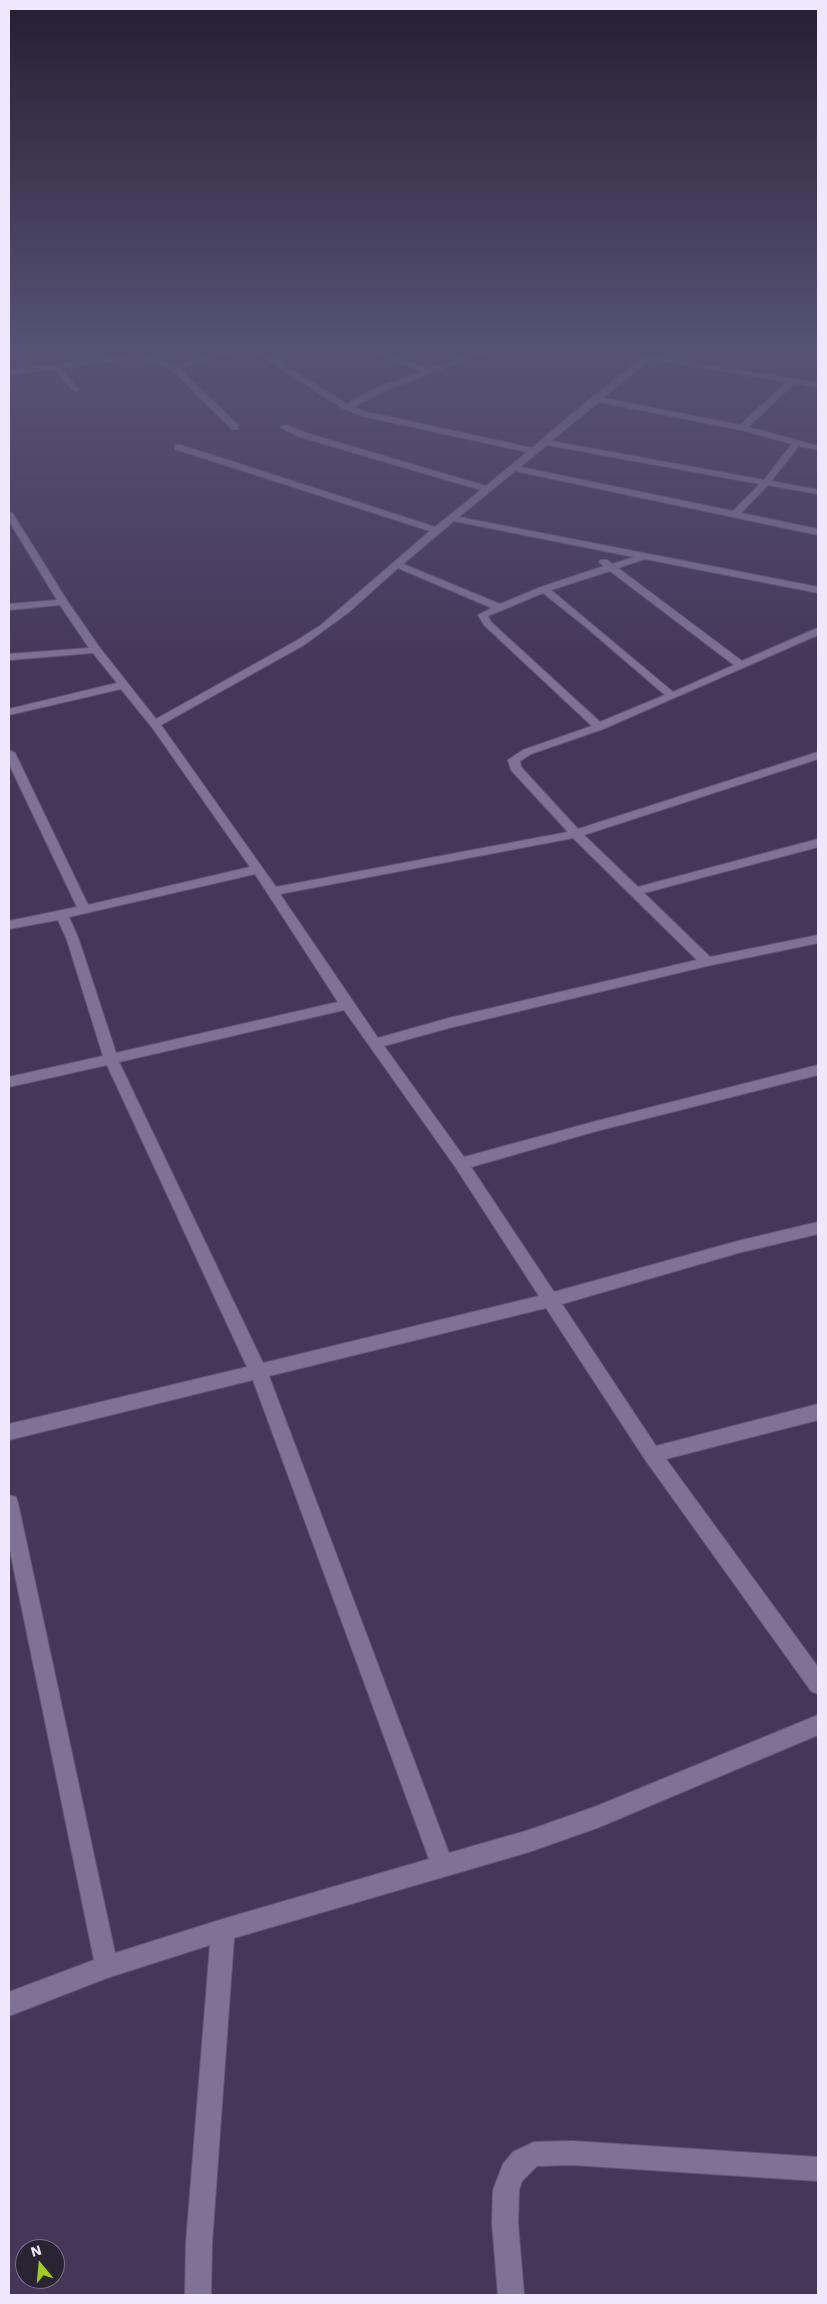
<!DOCTYPE html>
<style>
body{margin:0}
#map{position:relative;width:827px;height:2304px;overflow:hidden;background:#46375a;font-family:"Work Sans",sans-serif}
canvas{display:block}
.frame{position:absolute;inset:0;border:10px solid #f0e7fd;pointer-events:none}
.north{position:absolute;left:15px;top:2239px;width:50px;height:50px;box-sizing:border-box;background:#292332;border:1px solid #797183;border-radius:50%;rotate:343deg;font-size:14px;font-weight:700;line-height:20px;text-align:center;color:#f0e7fd}
.north::after{content:'';display:block;margin:auto;width:18px;height:22px;background:#a2c928;clip-path:polygon(50% 0,100% 100%,50% 72%,0 100%)}
</style>
<div id="map">
<canvas width="827" height="2304"></canvas>
<div class="frame"></div>
<div class="north">N</div>
</div>
<script>
const c = document.querySelector('canvas').getContext('2d');
c.lineJoin = 'round';
function toPath(rows) {
  const path = new Path2D();
  for (const r of rows) {
    path.moveTo(r[0], r[1]);
    for (let i = 2; i < r.length; i += 2) path.lineTo(r[i], r[i + 1]);
  }
  return path;
}
function trace(path, color, width, dash) {
  c.strokeStyle = color;
  c.lineWidth = width;
  c.lineCap = dash ? 'butt' : 'round';
  c.setLineDash(dash || []);
  c.stroke(path);
}
function paint(path, color) {
  c.fillStyle = color;
  c.fill(path, 'evenodd');
}
const street = toPath([
 [133,350,175,366,229,350,241,350,180,369,238,425,238,429,232,429,172,370,141,357,60,368,79,390,75,392,53,369,9,375,9,371,133,354,130,352,133,350],
 [252,350,260,350,347,404,378,387,422,372,367,350,377,350,429,369,483,350,493,350,384,391,353,407,367,412,532,448,592,397,646,355,653,357,603,398,740,425,790,379,797,381,748,427,818,446,818,450,799,446,771,481,818,490,818,494,768,485,741,513,818,529,818,535,515,471,459,517,818,587,818,593,645,559,618,568,742,661,815,629,818,628,818,635,603,729,531,754,520,761,521,767,578,829,818,752,818,759,584,835,638,887,818,839,818,847,644,893,710,957,818,935,818,943,707,966,449,1028,384,1046,464,1157,593,1122,818,1065,818,1075,593,1132,471,1167,554,1292,738,1241,818,1222,818,1234,738,1253,562,1304,656,1446,818,1404,818,1420,666,1459,818,1667,818,1694,811,1691,646,1461,546,1308,269,1376,449,1853,529,1830,597,1806,818,1715,818,1735,597,1828,529,1852,234,1938,212,2243,211,2295,185,2295,186,2243,210,1945,107,1978,9,2016,9,1992,94,1960,9,1546,9,1495,16,1497,18,1503,115,1953,223,1919,429,1859,253,1380,9,1440,9,1424,247,1367,107,1065,9,1087,9,1077,103,1056,67,940,58,920,9,929,9,921,77,907,9,764,9,750,15,753,88,905,250,867,151,726,121,689,9,715,9,709,117,683,93,653,9,660,9,654,89,648,60,605,9,610,9,604,57,600,9,521,9,511,13,514,68,602,100,648,156,719,296,641,321,625,430,531,175,449,175,445,181,445,435,527,481,490,300,437,280,427,287,425,306,433,486,486,527,452,362,416,344,409,252,350],
 [599,402,741,430,792,444,764,480,551,441,599,402],
 [547,445,760,484,733,511,520,467,547,445],
 [454,521,634,557,612,564,607,560,601,560,599,562,604,566,541,587,500,604,403,564,454,521],
 [398,568,492,608,478,615,484,625,592,726,523,750,508,760,511,770,568,832,276,887,161,725,304,645,349,612,398,568],
 [610,571,734,665,673,692,551,590,610,571],
 [543,593,587,628,665,695,600,722,491,622,488,616,543,593],
 [573,838,697,960,449,1018,378,1038,280,894,573,838],
 [255,874,338,1002,116,1053,79,940,69,917,255,874],
 [344,1010,456,1168,539,1296,263,1363,119,1062,344,1010],
 [572,2141,818,2157,818,2181,572,2165,537,2166,522,2181,519,2190,518,2223,524,2295,498,2295,492,2223,493,2190,503,2164,513,2152,534,2142,572,2141]
]);
const secondary = toPath([
 [646,355,818,383,818,387,649,359,645,357,646,355]
]);
trace(street, '#635673', 2);
trace(secondary, '#635673', 2);
paint(street, '#807197');
paint(secondary, '#807197');
const sky = c.createLinearGradient(0, 0, 0, 673);
sky.addColorStop(0, '#261e32');
sky.addColorStop(0.52, '#575376');
sky.addColorStop(1, '#57537600');
c.fillStyle = sky;
c.fillRect(0, 0, 827, 673);
</script>
